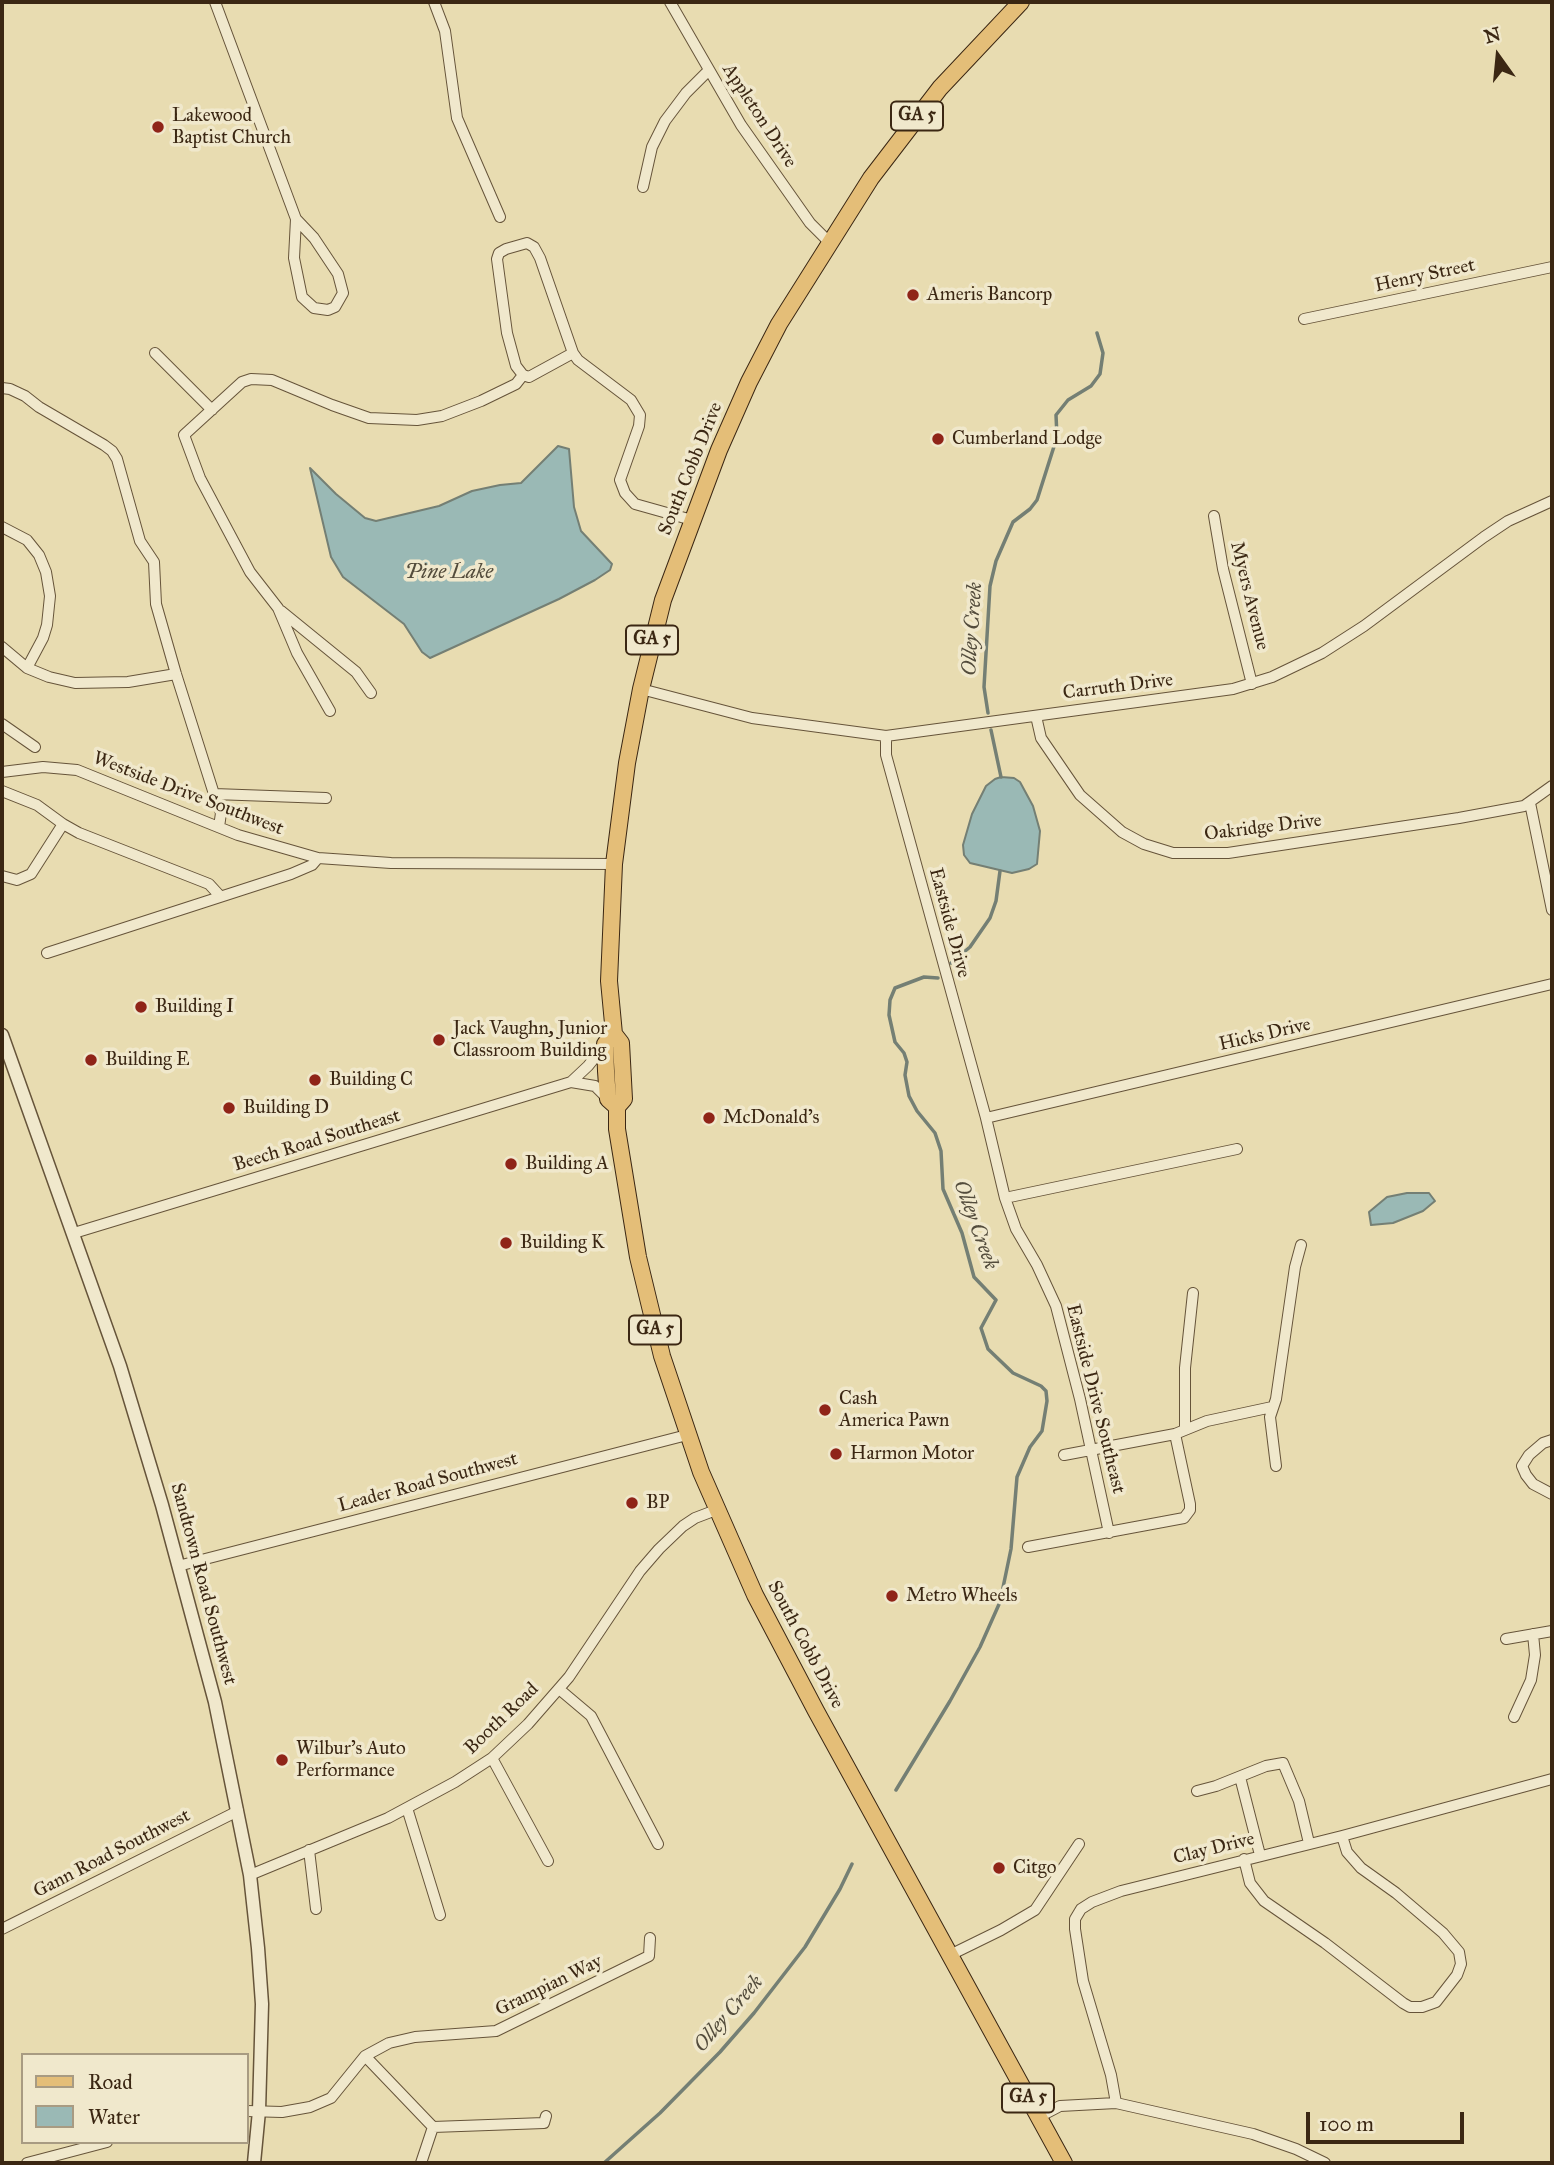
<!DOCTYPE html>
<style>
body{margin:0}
#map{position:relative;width:1554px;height:2165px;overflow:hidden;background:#e8dcb1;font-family:"IM FELL Great Primer",serif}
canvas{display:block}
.frame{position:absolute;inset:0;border:4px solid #3b2713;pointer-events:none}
.legend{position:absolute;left:21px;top:2053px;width:228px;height:91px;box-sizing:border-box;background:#f0e8cc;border:2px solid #a89b82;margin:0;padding:9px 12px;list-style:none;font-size:21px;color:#3b2713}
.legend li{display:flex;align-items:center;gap:14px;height:35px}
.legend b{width:35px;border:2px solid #a89b82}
.north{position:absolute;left:1463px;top:21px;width:70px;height:70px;-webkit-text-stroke:5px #f0e8cc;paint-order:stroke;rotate:345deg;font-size:19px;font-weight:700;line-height:28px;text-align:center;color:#3b2713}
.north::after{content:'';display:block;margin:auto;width:24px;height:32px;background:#3b2713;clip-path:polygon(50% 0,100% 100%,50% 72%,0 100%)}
.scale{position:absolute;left:1306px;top:2112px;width:158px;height:32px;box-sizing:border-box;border:4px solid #3b2713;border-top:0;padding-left:9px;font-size:21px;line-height:24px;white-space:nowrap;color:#3b2713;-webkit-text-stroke:5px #f0e8cc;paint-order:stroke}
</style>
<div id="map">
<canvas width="1554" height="2165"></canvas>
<div class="frame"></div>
<ul class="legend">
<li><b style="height:9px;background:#e4be78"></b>Road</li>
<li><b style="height:19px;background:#9ab9b5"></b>Water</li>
</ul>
<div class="north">N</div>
<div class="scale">100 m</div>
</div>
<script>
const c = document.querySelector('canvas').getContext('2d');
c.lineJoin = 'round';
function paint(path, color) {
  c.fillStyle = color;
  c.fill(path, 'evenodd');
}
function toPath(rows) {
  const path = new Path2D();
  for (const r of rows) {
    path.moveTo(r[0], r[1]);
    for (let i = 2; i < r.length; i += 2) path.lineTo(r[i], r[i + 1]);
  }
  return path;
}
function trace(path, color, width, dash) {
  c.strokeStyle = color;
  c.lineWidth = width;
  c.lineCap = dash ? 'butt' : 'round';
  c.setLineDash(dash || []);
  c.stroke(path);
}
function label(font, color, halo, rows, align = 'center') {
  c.font = font + ' "IM FELL Great Primer",serif';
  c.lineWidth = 7;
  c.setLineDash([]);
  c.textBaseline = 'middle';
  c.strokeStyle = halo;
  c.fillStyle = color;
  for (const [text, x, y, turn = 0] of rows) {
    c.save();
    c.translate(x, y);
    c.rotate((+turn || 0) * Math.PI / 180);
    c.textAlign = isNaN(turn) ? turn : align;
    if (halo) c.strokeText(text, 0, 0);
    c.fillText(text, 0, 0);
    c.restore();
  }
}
const water = toPath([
 [558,446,569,449,574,507,581,531,612,564,610,570,595,580,559,599,430,658,422,652,404,624,343,577,331,557,310,468,336,494,365,518,376,521,439,506,472,491,500,485,521,483,558,446],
 [1001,777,1014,778,1020,782,1033,806,1040,831,1037,864,1029,869,1012,873,970,863,964,855,963,845,972,814,986,786,995,779,1001,777],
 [1407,1193,1429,1193,1435,1201,1423,1211,1393,1223,1371,1225,1369,1212,1387,1197,1407,1193]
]);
paint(water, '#9ab9b5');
trace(water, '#747f74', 2);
trace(toPath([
 [988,713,984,687,990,586,996,561,1013,522,1030,509,1037,500,1057,437,1056,415,1068,400,1091,386,1100,374,1103,353,1097,333],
 [991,730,1001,777],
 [951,963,970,947,990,918,996,901,1000,871],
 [896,1790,950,1701,980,1647,1000,1602,1011,1549,1017,1477,1030,1447,1042,1431,1047,1401,1046,1391,1041,1386,1013,1373,988,1349,981,1328,996,1300,974,1277,962,1233,943,1189,941,1151,935,1133,917,1111,909,1096,905,1075,907,1062,904,1053,895,1042,889,1015,890,1000,895,988,924,977,938,978],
 [604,2163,660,2113,720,2052,754,2013,805,1947,840,1889,852,1864]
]), '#747f74', 3.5);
const minor = toPath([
 [215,2,296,219,314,238,338,274,343,293,335,307,328,310,314,308,302,297,294,258,296,219],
 [434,2,445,31,457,118,500,217],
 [670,2,741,125,810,223,829,242],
 [643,187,652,147,665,121,686,93,708,71],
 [1304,319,1552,267],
 [155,353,212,410],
 [523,375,516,366,507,333,497,259,499,253,506,249,527,243,534,247,540,258,573,353,578,360,631,400,640,415,639,426,620,480,625,493,635,504,692,520],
 [523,375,529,377,573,353],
 [2,388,10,389,25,396,39,407,104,445,112,451,117,459,140,541,154,562,156,604,176,674,214,794],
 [1214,516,1223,569,1252,684],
 [2,527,27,540,39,555,46,572,50,596,47,625,43,638,27,668],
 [281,611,356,672,371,693],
 [2,647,27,668,49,677,75,683,128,682,176,674],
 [641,689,752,718,886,736,1233,689,1272,677,1322,653,1364,626,1484,537,1508,521,1552,501],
 [330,711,297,653,278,608,250,572,200,478,184,435,242,382,251,379,272,380,332,405,369,418,417,420,442,416,481,401,516,384,523,375],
 [1036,716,1041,738,1080,795,1122,832,1144,844,1173,853,1228,853,1459,818,1524,806,1552,786],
 [2,724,35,747],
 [886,736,886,755,986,1118,1005,1198,1016,1229,1037,1265,1056,1306,1080,1399,1109,1533],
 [2,772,43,767,77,770,238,835,318,858,391,863,614,864],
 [2,791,37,805,63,824,79,833,209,884,220,896],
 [1530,803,1552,910],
 [219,827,221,813,214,794,326,798],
 [2,876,17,880,31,874,63,824],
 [47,953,291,874,312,865,318,858],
 [571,1082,595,1086,607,1098],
 [986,1118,1552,984],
 [1005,1198,1237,1149],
 [74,1233,571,1082,588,1066,605,1045],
 [1185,1428,1185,1368,1193,1293],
 [1552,1440,1543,1443,1529,1455,1522,1466,1526,1475,1533,1484,1552,1494],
 [1064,1455,1175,1434,1207,1421,1272,1407],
 [1276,1466,1270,1417,1276,1399,1295,1267,1301,1245],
 [1028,1547,1184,1518,1190,1510,1190,1504,1175,1434],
 [178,1566,687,1435],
 [1506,1639,1552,1631],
 [559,1689,591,1716,658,1844],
 [1514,1717,1531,1680,1535,1655,1533,1634],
 [492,1758,548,1861],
 [1240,1777,1260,1855],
 [1197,1791,1216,1786,1266,1766,1283,1763,1299,1801,1309,1843],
 [407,1808,440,1915],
 [309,1850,316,1909],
 [1244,1859,1250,1883,1264,1901,1325,1943,1403,2003,1410,2007,1422,2007,1436,2002,1457,1975,1461,1964,1459,1952,1443,1933,1396,1893,1361,1868,1347,1852,1342,1836],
 [250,1875,388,1818,455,1782,492,1758,528,1724,569,1677,640,1571,659,1549,683,1526,695,1518,716,1510],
 [2,1929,238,1811],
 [950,1955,1001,1930,1035,1910,1079,1844],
 [365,2056,433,2127,544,2123,546,2116],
 [1116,2103,1111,2075,1083,1981,1075,1929,1075,1919,1081,1909,1092,1902,1121,1891,1342,1836,1552,1779],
 [247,2111,282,2112,310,2107,331,2098,365,2056,389,2043,415,2037,496,2031,649,1956,650,1938],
 [1039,2117,1060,2106,1116,2103,1253,2134,1296,2149,1325,2163],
 [27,2163,107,2142],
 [421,2163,433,2127]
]);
const tertiary = toPath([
 [2,1035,120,1366,162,1505,215,1702,250,1875,258,1948,262,2004,259,2111,254,2163]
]);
const primary = toPath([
 [1021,2,940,88,871,178,779,324,749,382,719,450,663,600,641,689,627,763,614,864,609,981,614,1034,621,1043,624,1099,617,1107,617,1129,638,1257,662,1356,701,1472,755,1595,816,1711,1064,2163],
 [614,1034,605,1044,606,1071,608,1099,617,1107]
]);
trace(minor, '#66543a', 12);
trace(tertiary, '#66543a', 15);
trace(primary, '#3b2713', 18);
trace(minor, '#f0e8cc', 10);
trace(tertiary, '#f0e8cc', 12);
trace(primary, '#e4be78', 16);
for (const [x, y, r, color] of [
 [158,127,7,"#8f2418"],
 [913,295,7,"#8f2418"],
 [938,439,7,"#8f2418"],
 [141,1007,7,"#8f2418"],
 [439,1040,7,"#8f2418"],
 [91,1060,7,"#8f2418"],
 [315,1080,7,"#8f2418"],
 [229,1108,7,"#8f2418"],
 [709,1118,7,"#8f2418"],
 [511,1164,7,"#8f2418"],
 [506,1243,7,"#8f2418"],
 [825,1410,7,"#8f2418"],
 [836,1454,7,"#8f2418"],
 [632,1503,7,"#8f2418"],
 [892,1596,7,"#8f2418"],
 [282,1760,7,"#8f2418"],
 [999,1868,7,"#8f2418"]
]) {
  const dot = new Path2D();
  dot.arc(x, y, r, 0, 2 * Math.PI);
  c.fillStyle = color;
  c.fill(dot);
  trace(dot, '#f0e8cc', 2.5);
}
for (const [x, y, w] of [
 [917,116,52],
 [652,640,52],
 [655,1330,52],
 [1028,2098,52]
]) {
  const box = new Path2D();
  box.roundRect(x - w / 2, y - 14.5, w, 29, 5);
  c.fillStyle = '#f0e8cc';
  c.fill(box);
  trace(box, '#3b2713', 2);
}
label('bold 18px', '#3b2713', null, [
 ["GA 5",917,116],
 ["GA 5",652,640],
 ["GA 5",655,1330],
 ["GA 5",1028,2098]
]);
label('19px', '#3b2713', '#f0e8cc', [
 ["Lakewood",172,116],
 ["Baptist Church",172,138],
 ["Ameris Bancorp",927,295],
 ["Cumberland Lodge",952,439],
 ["Building I",155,1007],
 ["Jack Vaughn, Junior",453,1029],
 ["Classroom Building",453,1051],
 ["Building E",105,1060],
 ["Building C",329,1080],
 ["Building D",243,1108],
 ["McDonald's",723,1118],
 ["Building A",525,1164],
 ["Building K",520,1243],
 ["Cash",839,1399],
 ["America Pawn",839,1421],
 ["Harmon Motor",850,1454],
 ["BP",646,1503],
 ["Metro Wheels",906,1596],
 ["Wilbur's Auto",296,1749],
 ["Performance",296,1771],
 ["Citgo",1013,1868]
], 'left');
label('19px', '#3b2713', '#f0e8cc', [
 ["Appleton Drive",759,116,57],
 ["Henry Street",1425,276,-12],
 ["South Cobb Drive",691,469,-68],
 ["Myers Avenue",1249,596,76],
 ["Carruth Drive",1118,687,-7],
 ["Westside Drive Southwest",188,794,21],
 ["Oakridge Drive",1263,828,-7],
 ["Eastside Drive",949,923,75],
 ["Hicks Drive",1265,1035,-13],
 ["Beech Road Southeast",317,1141,-17],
 ["Eastside Drive Southeast",1095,1399,76],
 ["Leader Road Southwest",428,1483,-15],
 ["Sandtown Road Southwest",203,1584,75],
 ["South Cobb Drive",805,1645,62],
 ["Booth Road",502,1719,-44],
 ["Clay Drive",1214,1849,-14],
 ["Gann Road Southwest",112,1854,-27],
 ["Grampian Way",549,1986,-26]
]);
label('italic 21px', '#534c3c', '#f0e8cc', [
 ["Pine Lake",449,573],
 ["Olley Creek",973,629,-86],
 ["Olley Creek",975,1225,70],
 ["Olley Creek",729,2014,-49]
]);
</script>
